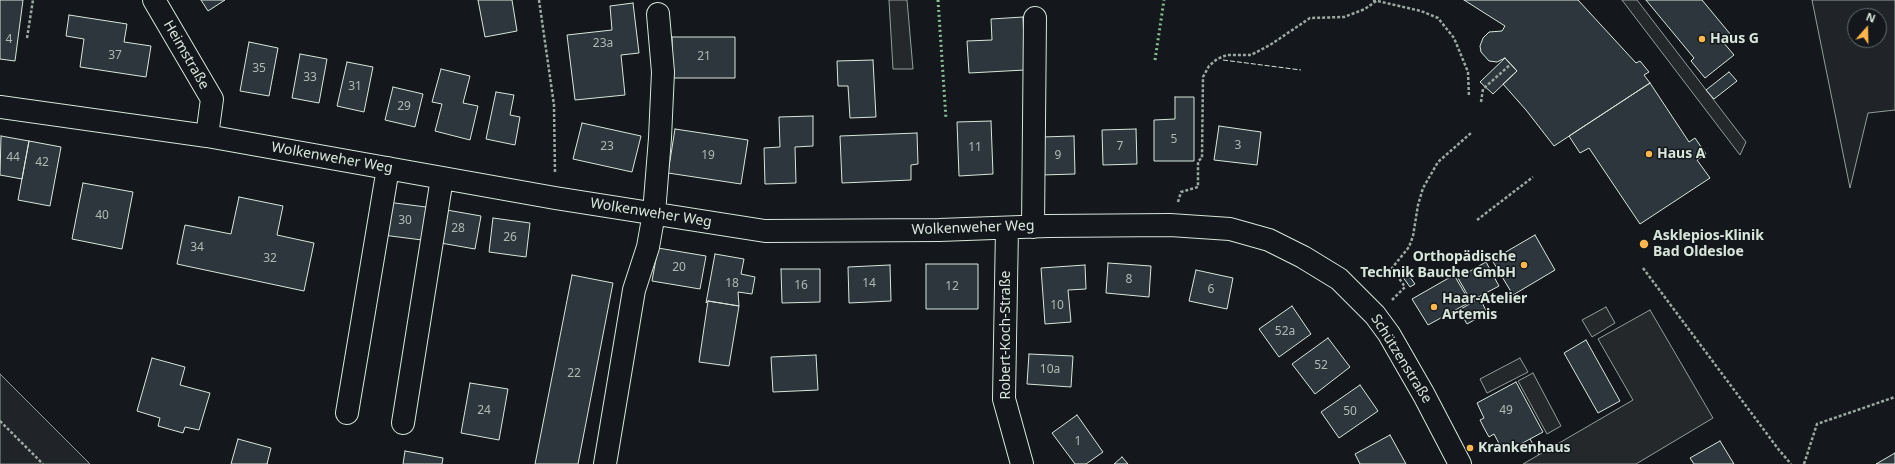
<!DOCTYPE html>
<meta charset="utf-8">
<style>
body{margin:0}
#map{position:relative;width:1895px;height:464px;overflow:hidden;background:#14181c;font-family:"Noto Sans",sans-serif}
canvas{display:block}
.north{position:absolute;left:1847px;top:8px;width:40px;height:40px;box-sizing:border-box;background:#14181c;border:1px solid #626a69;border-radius:50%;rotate:20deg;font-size:11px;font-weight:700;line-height:16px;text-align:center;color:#d8e6dc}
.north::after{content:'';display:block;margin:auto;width:14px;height:18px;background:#ffb74d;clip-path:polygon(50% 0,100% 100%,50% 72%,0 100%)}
</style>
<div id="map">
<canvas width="1895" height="464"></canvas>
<div class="north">N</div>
</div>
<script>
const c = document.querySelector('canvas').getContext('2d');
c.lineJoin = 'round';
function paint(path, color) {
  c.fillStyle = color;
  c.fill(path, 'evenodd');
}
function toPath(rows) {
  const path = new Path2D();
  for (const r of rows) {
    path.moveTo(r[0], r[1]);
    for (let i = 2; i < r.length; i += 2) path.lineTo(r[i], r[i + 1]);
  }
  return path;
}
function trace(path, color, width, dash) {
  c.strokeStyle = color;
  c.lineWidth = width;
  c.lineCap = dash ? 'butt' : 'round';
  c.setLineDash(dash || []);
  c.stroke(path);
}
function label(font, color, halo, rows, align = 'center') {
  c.font = font + ' "Noto Sans",sans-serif';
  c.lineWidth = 3;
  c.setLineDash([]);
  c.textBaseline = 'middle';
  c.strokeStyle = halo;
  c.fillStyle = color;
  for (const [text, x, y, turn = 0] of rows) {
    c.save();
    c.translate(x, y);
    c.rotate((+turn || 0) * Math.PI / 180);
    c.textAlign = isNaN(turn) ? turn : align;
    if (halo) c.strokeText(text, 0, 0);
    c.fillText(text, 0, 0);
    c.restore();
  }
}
const green = toPath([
 [1812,0,1895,0,1895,110,1868,113,1850,188,1812,0],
 [1855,16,1879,16,1879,40,1855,40,1855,16],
 [0,374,90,464,0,464,0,374]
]);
paint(green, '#202428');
trace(green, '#939e99', 1);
const parking = toPath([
 [889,0,907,0,913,69,893,69,889,0],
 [1622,0,1637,0,1746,142,1740,155,1622,0],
 [1606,307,1615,323,1592,337,1582,320,1606,307],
 [1650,310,1713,418,1636,464,1523,464,1633,400,1598,339,1650,310],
 [1520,358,1528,372,1487,393,1480,379,1520,358],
 [1533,373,1561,426,1547,434,1518,381,1533,373]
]);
paint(parking, '#24282b');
trace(parking, '#939e99', 1);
const building = toPath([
 [0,0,23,0,15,61,0,59,0,0],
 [201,0,225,0,208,11,201,0],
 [478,0,512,0,517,31,485,37,478,0],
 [1464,0,1578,0,1636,63,1640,61,1649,72,1644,75,1650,83,1554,146,1526,110,1503,84,1517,71,1505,58,1497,62,1489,61,1481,52,1480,46,1483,38,1489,32,1502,31,1505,26,1464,0],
 [1646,0,1702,0,1731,35,1723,42,1734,55,1705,78,1691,61,1694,58,1646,0],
 [633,3,639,53,621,55,625,95,575,100,567,35,612,30,610,6,633,3],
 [69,15,127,24,124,42,151,46,146,77,80,67,84,39,66,36,69,15],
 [1023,17,1025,70,969,73,967,41,992,40,991,19,1023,17],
 [672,37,735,37,735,78,673,78,672,37],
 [249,42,278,48,269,96,240,91,249,42],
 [300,54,327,59,319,103,292,98,300,54],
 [1505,58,1517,71,1493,94,1480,82,1505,58],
 [873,60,876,117,850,118,848,86,838,86,837,61,873,60],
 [347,62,373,67,364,112,337,106,347,62],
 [441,69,470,76,463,103,478,106,470,140,435,131,442,104,432,102,441,69],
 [1729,72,1737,81,1714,99,1706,90,1729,72],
 [1650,83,1689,142,1695,138,1706,154,1697,160,1710,178,1640,224,1589,148,1580,153,1569,136,1650,83],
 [393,87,423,94,415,127,385,120,393,87],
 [496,92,514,95,510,115,520,117,515,145,486,139,496,92],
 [1175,97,1194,97,1194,161,1154,161,1154,120,1175,119,1175,97],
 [813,116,813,146,795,147,796,183,765,184,764,148,780,147,779,117,813,116],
 [991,121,993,174,959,176,957,122,991,121],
 [582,123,641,136,632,172,573,159,582,123],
 [1219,126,1261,132,1257,165,1214,160,1219,126],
 [675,129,748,140,741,184,668,173,675,129],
 [1136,129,1137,164,1103,165,1102,130,1136,129],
 [917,133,918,164,911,165,911,180,842,183,840,136,917,133],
 [1,136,29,141,22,179,0,175,1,136],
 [1074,136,1075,174,1042,175,1042,137,1074,136],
 [29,141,61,147,50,206,18,200,29,141],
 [83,183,133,192,122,249,72,239,83,183],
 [239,197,283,206,277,235,314,243,304,291,177,264,185,225,231,234,239,197],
 [387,202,426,207,422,240,383,235,387,202],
 [441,209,481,216,475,249,435,242,441,209],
 [493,218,530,223,526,257,489,252,493,218],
 [1535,235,1555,270,1513,295,1492,260,1535,235],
 [658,248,706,256,700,289,652,281,658,248],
 [715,254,744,259,741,274,755,277,752,294,738,292,739,306,708,301,706,303,715,254],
 [1486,262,1499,286,1471,301,1458,278,1486,262],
 [1108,263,1151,266,1149,297,1106,293,1108,263],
 [926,264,978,264,978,309,926,309,926,264],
 [890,265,891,301,849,303,848,267,890,265],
 [1085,265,1086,289,1068,290,1071,322,1045,324,1041,268,1085,265],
 [781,269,820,269,820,302,782,303,781,269],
 [1196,270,1233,278,1227,309,1189,301,1196,270],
 [1405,270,1415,284,1410,287,1400,273,1405,270],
 [572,275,613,283,578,464,535,464,572,275],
 [1454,275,1470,302,1428,325,1412,299,1454,275],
 [1480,298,1487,313,1467,324,1459,310,1480,298],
 [708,301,739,306,729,366,699,362,708,301],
 [1292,306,1311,334,1279,357,1259,329,1292,306],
 [1328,338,1350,367,1315,394,1292,364,1328,338],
 [1586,340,1620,401,1598,413,1564,353,1586,340],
 [1029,354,1073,356,1071,387,1027,384,1029,354],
 [816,355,818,390,773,392,771,357,816,355],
 [152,358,185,367,180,385,210,393,199,430,185,427,183,433,158,426,160,418,137,411,152,358],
 [1516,382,1543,432,1504,453,1494,434,1489,437,1484,428,1480,420,1484,418,1477,403,1516,382],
 [470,383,508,389,499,440,461,433,470,383],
 [1360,385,1378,411,1339,438,1321,412,1360,385],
 [1077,415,1103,452,1086,464,1075,464,1052,433,1077,415],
 [1390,435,1406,464,1360,464,1355,454,1390,435],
 [238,439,271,448,267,464,268,464,231,464,238,439],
 [1720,441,1734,464,1694,464,1690,458,1720,441],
 [405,451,443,458,442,464,403,464,405,451],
 [1895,453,1895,464,1876,464,1895,453],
 [1122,457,1128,464,1114,464,1122,457]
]);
paint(building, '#2c363c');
trace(building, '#d8e6dc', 1);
const minor = toPath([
 [154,0,212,99,207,136],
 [0,107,207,136,555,198,765,231,939,230,1048,226,1170,225,1230,229,1269,240,1303,257,1339,279,1375,315,1389,334,1424,395,1460,464],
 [1033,227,1035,18],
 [1007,228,1004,399,1022,464],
 [347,413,388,168],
 [403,423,442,178],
 [605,464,634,290,648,247,654,213,660,138,663,72,658,14]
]);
trace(minor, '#d8e6dc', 24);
trace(toPath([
 [539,0,554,105,555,174],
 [1373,0,1421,11,1438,18,1454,38,1468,72,1469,97],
 [27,38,33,0],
 [1481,102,1483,89,1511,64],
 [1178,202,1181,192,1198,187,1198,161,1202,158,1203,77,1209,66,1217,59,1227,55,1251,55,1270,45,1310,18,1344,17,1365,9,1376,1],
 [1477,220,1533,177],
 [1643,268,1779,450,1791,464],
 [1392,300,1405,287,1392,268,1409,247,1413,236,1418,205,1423,188,1438,162,1471,133],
 [0,421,43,464],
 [1804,464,1817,424,1895,397]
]), '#9da8a2', 2.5, [3, 2]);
trace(minor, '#14181c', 22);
trace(toPath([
 [938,0,946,119],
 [1155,60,1164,0]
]), '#8ac095', 3, [2, 3]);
trace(toPath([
 [1223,60,1301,70],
 [1530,439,1539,455]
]), '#d8e6dc', 1, [5, 2]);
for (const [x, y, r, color] of [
 [1702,39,4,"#ffb74d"],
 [1649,154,4,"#ffb74d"],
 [1644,244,5,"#ffb74d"],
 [1524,265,4,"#ffb74d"],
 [1434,307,4,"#ffb74d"],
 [1470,448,4,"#ffb74d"]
]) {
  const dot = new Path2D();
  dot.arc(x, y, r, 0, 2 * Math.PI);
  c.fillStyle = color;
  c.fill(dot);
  trace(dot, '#14181c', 1.5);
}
label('12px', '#adbab4', null, [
 ["4",9,40],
 ["23a",603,44],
 ["37",115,56],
 ["21",704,57],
 ["35",259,69],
 ["33",310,78],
 ["31",355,87],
 ["29",404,107],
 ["5",1174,140],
 ["3",1238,146],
 ["23",607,147],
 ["7",1120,147],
 ["11",975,148],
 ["19",708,156],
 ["9",1058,156],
 ["44",13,158],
 ["42",42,163],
 ["40",102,216],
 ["30",405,221],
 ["28",458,229],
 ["26",510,238],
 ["34",197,248],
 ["32",270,259],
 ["20",679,268],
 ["8",1129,280],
 ["18",732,284],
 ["14",869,284],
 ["16",801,286],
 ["12",952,287],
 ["6",1211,290],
 ["10",1057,306],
 ["52a",1285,332],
 ["52",1321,366],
 ["10a",1050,370],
 ["22",574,374],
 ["24",484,411],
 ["49",1506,411],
 ["50",1350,412],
 ["1",1078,442]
]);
label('bold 14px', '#d8e6dc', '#14181c', [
 ["Haus G",1710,39],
 ["Haus A",1657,154],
 ["Asklepios-Klinik",1653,236],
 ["Bad Oldesloe",1653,252],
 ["Orthopädische",1516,257,"right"],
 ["Technik Bauche GmbH",1516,273,"right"],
 ["Haar-Atelier",1442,299],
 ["Artemis",1442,315],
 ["Krankenhaus",1478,448]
], 'left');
label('14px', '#d8e6dc', '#14181c', [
 ["Heimstraße",186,55,60],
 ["Wolkenweher Weg",332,158,10],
 ["Wolkenweher Weg",651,213,9],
 ["Wolkenweher Weg",973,228,-2],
 ["Robert-Koch-Straße",1006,335,-90],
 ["Schützenstraße",1401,359,58]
]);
</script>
